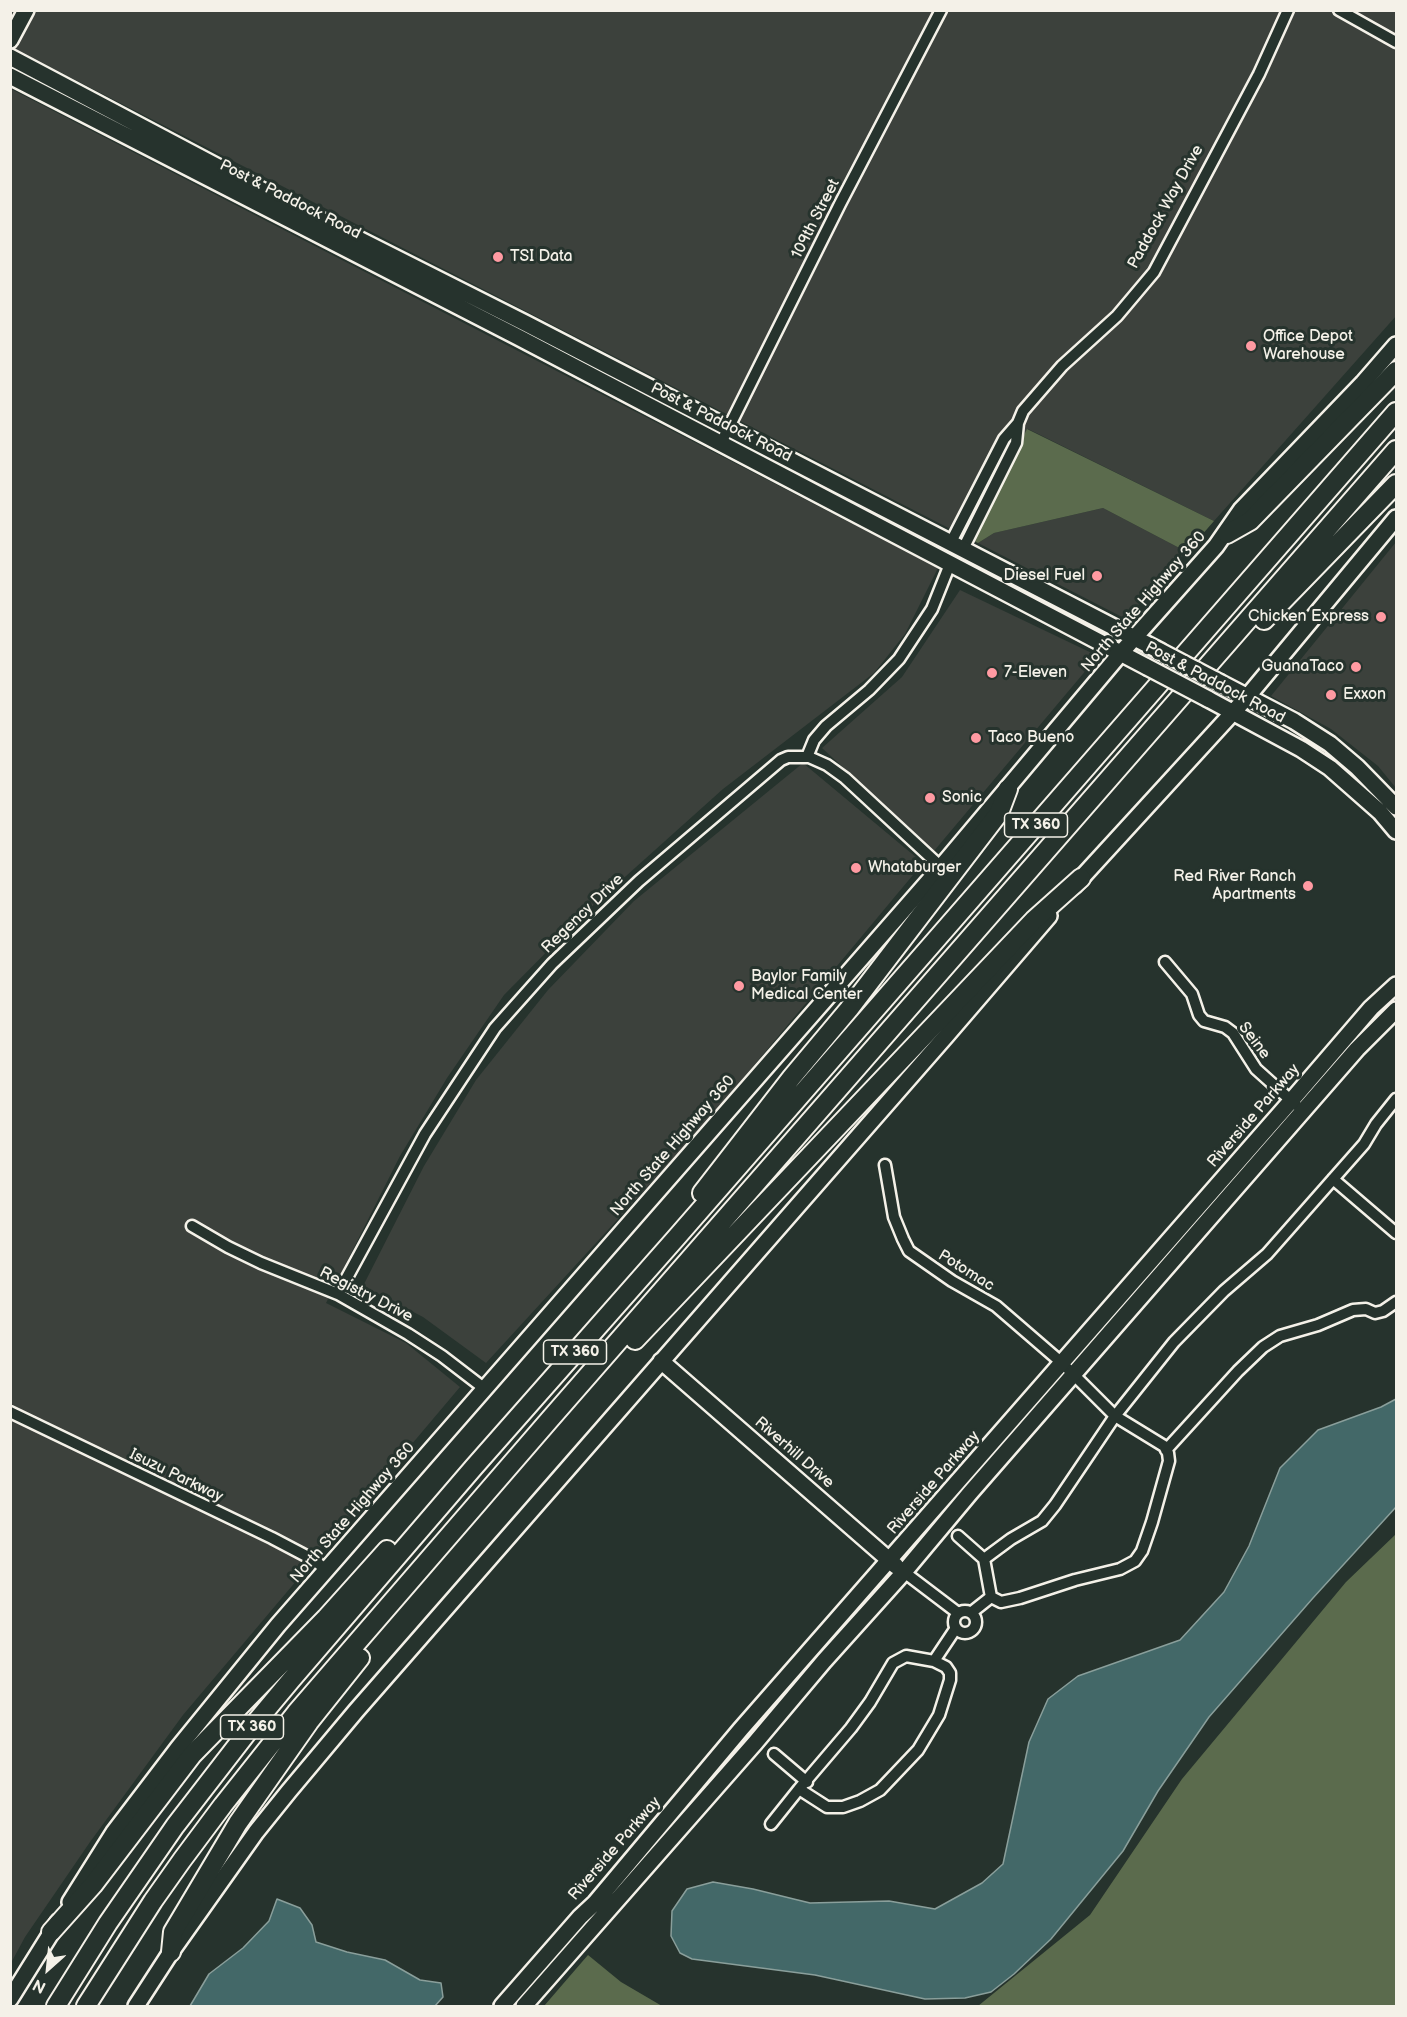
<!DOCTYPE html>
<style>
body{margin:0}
#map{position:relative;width:1407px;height:2017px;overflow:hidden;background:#26332d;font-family:"Balsamiq Sans",sans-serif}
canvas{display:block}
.frame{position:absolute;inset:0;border:12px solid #f4f1e8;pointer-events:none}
.north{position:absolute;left:18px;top:1939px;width:60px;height:60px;-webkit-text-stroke:4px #26332d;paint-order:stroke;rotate:207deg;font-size:16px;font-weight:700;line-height:24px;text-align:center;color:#f4f1e8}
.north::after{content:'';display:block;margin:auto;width:21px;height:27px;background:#f4f1e8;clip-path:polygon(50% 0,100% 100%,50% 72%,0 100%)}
</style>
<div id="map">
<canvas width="1407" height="2017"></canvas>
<div class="frame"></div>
<div class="north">N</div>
</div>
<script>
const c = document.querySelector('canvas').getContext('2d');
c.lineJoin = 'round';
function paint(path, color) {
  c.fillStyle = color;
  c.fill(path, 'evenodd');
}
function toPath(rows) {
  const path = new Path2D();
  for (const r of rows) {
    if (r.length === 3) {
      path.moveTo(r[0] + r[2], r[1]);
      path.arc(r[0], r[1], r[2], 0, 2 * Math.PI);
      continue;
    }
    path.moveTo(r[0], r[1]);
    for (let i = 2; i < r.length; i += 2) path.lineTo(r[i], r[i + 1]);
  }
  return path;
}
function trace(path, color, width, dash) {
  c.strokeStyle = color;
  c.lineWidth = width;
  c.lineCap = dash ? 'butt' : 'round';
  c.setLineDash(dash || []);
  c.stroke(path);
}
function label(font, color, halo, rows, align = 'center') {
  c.font = font + ' "Balsamiq Sans",sans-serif';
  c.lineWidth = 6;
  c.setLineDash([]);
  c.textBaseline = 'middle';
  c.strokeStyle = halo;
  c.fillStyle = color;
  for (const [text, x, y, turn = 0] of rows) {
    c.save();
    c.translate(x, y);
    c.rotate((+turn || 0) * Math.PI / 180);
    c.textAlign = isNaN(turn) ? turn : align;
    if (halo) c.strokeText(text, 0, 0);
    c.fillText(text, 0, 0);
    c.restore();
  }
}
paint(toPath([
 [10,11,1396,11,1396,316,1214,521,1028,429,972,540,11,47],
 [11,89,938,568,905,634,874,673,723,789,587,911,504,995,447,1078,400,1156,326,1303,406,1343,460,1387,183,1715,90,1842,25,1937,11,1963],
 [1103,508,1187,552,1126,619,978,543,994,533],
 [1396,542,1396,788,1378,766,1331,729,1271,696],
 [960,590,1098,656,934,851,822,748,902,677],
 [803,763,923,863,705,1124,486,1363,423,1317,363,1286,424,1166,476,1080,548,990,634,901]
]), '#3c413c');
paint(toPath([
 [1027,429,1214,521,1187,552,1103,508,994,533,978,543,972,540],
 [1396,1534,1396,2006,978,2006,1090,1915,1182,1779,1346,1582],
 [588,1955,621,1982,662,2006,544,2006]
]), '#5b6b4d');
const water = toPath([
 [1396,1399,1396,1507,1313,1598,1209,1717,1158,1791,1123,1851,1051,1939,1014,1974,991,1992,965,1998,925,1999,815,1975,692,1959,680,1953,671,1936,672,1911,687,1889,713,1882,753,1889,810,1903,889,1901,935,1909,982,1883,1003,1864,1029,1742,1048,1699,1078,1676,1180,1640,1224,1592,1249,1546,1280,1468,1318,1430,1381,1407,1396,1399],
 [277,1899,300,1908,312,1925,316,1942,347,1952,385,1960,420,1980,441,1983,443,1997,435,2006,190,2006,209,1974,243,1948,269,1921,277,1899]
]);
paint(water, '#436868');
trace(water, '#8a9f9b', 1.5);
const street = toPath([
 [1339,10,1396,42],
 [721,443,840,204,941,10],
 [950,544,1004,439,1018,423,1023,411,1062,366,1117,316,1154,272,1259,74,1288,10],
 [963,549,1016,443,1018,423],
 [807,757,814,740,826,726,869,690,899,659,932,609,950,564],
 [1165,962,1192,994,1199,1015,1204,1021,1225,1027,1233,1033,1256,1069,1296,1105],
 [885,1165,894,1217,903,1239,909,1251,952,1281,996,1306,1062,1363,1115,1416,1164,1446,1168,1453,1169,1461,1152,1522,1142,1551,1135,1561,1120,1569,1075,1580,1020,1598,1001,1602,991,1597],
 [1333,1179,1396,1233],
 [192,1226,228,1247,261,1263,338,1294,408,1334,442,1356,485,1389],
 [338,1294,425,1134,495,1028,552,964,639,881,781,760,788,757,809,757,827,765,845,778,941,867],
 [10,1412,272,1538,312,1559,327,1570],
 [1166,1450,1238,1371,1263,1347,1280,1336,1318,1325,1353,1310,1366,1309,1375,1313,1383,1311,1396,1302],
 [958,1536,984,1559,991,1597,972,1612],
 [984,1559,1011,1539,1042,1521,1055,1505,1115,1416,1174,1342,1224,1291,1267,1254,1364,1144,1376,1124,1396,1099],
 [904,1572,958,1613],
 [965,1622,11],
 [934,1661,956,1628],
 [774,1754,807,1782],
 [771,1824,799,1789,851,1728,870,1702,893,1663,906,1656,934,1661,946,1667,950,1673,950,1680,939,1715,918,1750,880,1790,860,1801,843,1807,827,1807,799,1789]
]);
const secondary = toPath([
 [10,40,26,10],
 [10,57,269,194,525,323,1160,651],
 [10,76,518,337,1147,667],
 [1221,683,1294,721,1330,744,1357,767,1396,807],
 [1208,699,1301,749,1330,768,1380,812,1396,831],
 [1074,886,1248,696,1396,518],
 [661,1361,896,1566],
 [70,1902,114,1832,178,1748,278,1625,941,867,1120,654,1216,546,1241,510,1363,383,1396,345],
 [10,1999,58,1922],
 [136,2006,171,1952,256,1832,289,1791,356,1711,946,1036,1049,916],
 [502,2006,580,1917,595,1903,741,1729,1291,1101,1371,1008,1396,985],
 [524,2006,755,1743,824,1661,904,1572,970,1493,1357,1049,1396,1010]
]);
const highway = toPath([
 [1227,534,1250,521,1396,371],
 [1264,620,1396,484],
 [702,1193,792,1077,849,1009,999,813,1008,789],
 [635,1340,1034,920,1081,878],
 [51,1932,93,1885,192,1755,326,1618,387,1550],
 [171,1952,173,1932,238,1823,309,1722,360,1658],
 [56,2006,108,1923,175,1826,246,1734,291,1680,474,1467,676,1238,1396,412],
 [86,2006,153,1901,182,1860,223,1805,296,1713,551,1418,1396,450]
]);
trace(street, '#f4f1e8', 15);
trace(secondary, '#f4f1e8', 20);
trace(highway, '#f4f1e8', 22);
trace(street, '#26332d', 10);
trace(secondary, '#26332d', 15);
trace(highway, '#26332d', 18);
const secondaryBridge = toPath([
 [1160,651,1221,683],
 [1147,667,1208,699]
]);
trace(secondaryBridge, '#f4f1e8', 20, []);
trace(secondaryBridge, '#26332d', 15);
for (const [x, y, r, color] of [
 [498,257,6,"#ff9aa2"],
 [1251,346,6,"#ff9aa2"],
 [1097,576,6,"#ff9aa2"],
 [1381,617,6,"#ff9aa2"],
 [1356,667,6,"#ff9aa2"],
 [992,673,6,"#ff9aa2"],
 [1331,695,6,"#ff9aa2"],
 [976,738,6,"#ff9aa2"],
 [930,798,6,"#ff9aa2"],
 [856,868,6,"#ff9aa2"],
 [1308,886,6,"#ff9aa2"],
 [739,986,6,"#ff9aa2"]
]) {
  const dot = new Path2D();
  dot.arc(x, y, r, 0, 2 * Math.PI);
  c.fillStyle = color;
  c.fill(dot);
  trace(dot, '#26332d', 2);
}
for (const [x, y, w] of [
 [1036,825,63],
 [575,1352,63],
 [252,1727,63]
]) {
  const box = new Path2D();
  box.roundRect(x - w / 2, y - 12, w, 24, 4.5);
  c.fillStyle = '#26332d';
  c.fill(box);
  trace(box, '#f4f1e8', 1.5);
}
label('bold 15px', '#f4f1e8', null, [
 ["TX 360",1036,825],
 ["TX 360",575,1352],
 ["TX 360",252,1727]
]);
label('16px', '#f4f1e8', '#26332d', [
 ["Post & Paddock Road",290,200,27],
 ["Paddock Way Drive",1166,207,-61],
 ["109th Street",816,219,-63],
 ["Post & Paddock Road",721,423,27],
 ["North State Highway 360",1144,602,-49],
 ["Post & Paddock Road",1215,683,28],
 ["Regency Drive",583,914,-44],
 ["Seine",1254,1041,53],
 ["Riverside Parkway",1254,1116,-49],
 ["North State Highway 360",673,1146,-49],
 ["Potomac",966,1271,32],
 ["Registry Drive",366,1295,27],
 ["Riverhill Drive",794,1453,41],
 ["Isuzu Parkway",176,1476,26],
 ["Riverside Parkway",934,1483,-49],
 ["North State Highway 360",353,1513,-49],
 ["Riverside Parkway",615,1849,-49]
]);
label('16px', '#f4f1e8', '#26332d', [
 ["TSI Data",510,257],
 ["Office Depot",1263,337],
 ["Warehouse",1263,355],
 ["Diesel Fuel",1085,576,"right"],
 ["Chicken Express",1369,617,"right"],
 ["GuanaTaco",1344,667,"right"],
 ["7-Eleven",1004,673],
 ["Exxon",1343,695],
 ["Taco Bueno",988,738],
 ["Sonic",942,798],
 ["Whataburger",868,868],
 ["Red River Ranch",1296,877,"right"],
 ["Apartments",1296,895,"right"],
 ["Baylor Family",751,977],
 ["Medical Center",751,995]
], 'left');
</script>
